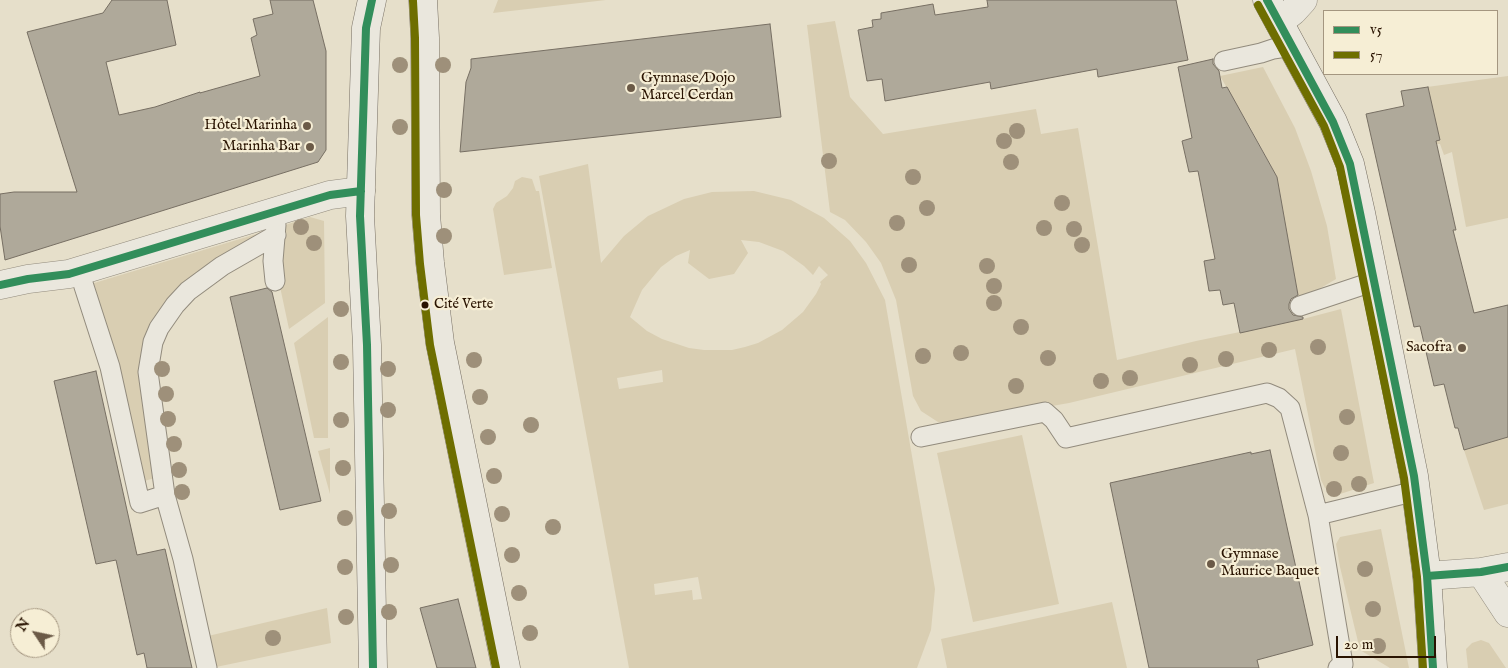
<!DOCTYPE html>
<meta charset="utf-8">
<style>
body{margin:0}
#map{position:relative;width:1508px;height:668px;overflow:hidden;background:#e6dfca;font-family:"IM FELL English",serif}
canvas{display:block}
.legend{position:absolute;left:1323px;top:10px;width:175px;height:65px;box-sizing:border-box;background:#f6eed5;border:1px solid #a49680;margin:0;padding:6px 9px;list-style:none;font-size:15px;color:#291301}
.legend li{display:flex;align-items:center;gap:10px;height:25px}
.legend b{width:25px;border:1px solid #a49680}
.north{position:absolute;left:10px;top:608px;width:50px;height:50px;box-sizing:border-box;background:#f6eed5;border:1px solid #a49680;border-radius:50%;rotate:304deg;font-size:14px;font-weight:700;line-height:20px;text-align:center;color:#291301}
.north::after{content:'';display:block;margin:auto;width:18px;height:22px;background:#6b5a47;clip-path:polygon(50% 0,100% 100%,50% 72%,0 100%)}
.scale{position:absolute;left:1336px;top:636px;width:100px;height:22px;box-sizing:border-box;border:2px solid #291301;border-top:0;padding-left:6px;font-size:15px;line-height:18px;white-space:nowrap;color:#291301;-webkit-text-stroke:4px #f6eed5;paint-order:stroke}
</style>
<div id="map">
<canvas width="1508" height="668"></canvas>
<ul class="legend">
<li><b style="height:6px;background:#328e5b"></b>v5</li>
<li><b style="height:6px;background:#6e6e00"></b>57</li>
</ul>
<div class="north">N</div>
<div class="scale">20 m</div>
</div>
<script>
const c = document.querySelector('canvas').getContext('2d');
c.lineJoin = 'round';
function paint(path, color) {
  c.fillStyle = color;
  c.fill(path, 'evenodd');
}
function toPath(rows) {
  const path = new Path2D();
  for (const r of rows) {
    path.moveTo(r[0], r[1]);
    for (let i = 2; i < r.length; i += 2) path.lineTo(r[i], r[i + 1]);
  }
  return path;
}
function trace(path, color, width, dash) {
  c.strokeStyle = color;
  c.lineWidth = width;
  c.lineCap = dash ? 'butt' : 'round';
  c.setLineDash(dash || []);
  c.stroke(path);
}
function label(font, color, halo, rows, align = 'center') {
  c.font = font + ' "IM FELL English",serif';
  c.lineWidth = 4.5;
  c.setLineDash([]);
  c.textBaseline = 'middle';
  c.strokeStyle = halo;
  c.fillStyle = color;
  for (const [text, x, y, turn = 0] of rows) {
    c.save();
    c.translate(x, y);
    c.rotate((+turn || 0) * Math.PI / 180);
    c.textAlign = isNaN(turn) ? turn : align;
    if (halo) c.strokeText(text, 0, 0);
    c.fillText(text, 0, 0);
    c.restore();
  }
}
paint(toPath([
 [498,0,606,0,493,13],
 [835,21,850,97,883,134,1036,109,1041,134,1078,128,1117,360,1196,341,1303,319,1341,309,1374,483,1337,495,1325,488,1321,480,1295,349,1069,403,955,423,938,422,921,411,913,396,896,300,881,263,866,242,845,220,830,212,807,25],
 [1263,67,1295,128,1311,171,1327,226,1336,279,1299,301,1276,175,1250,127,1220,76],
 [1508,76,1508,218,1466,227,1452,152,1444,155,1440,144,1437,144,1436,141,1440,140,1427,87],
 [588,164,601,263,624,236,648,216,684,199,712,192,754,191,791,200,824,218,850,241,866,263,885,300,935,589,931,630,917,668,629,668,539,176],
 [741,240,759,242,783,251,804,266,813,275,819,266,828,275,820,282,821,284,816,294,803,312,782,330,758,343,745,347,732,350,704,350,689,348,662,339,647,331,630,317,642,290,661,267,676,256,690,250,688,263,709,279,734,274,748,253],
 [662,370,663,382,619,389,617,378],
 [698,577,702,599,693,600,692,590,655,595,654,584],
 [522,177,532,179,536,191,539,191,552,268,504,275,493,209,496,203,507,196,513,188,515,181],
 [310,217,324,221,325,303,289,329,279,282,282,226],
 [273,229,153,323,158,477,141,482,91,284],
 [1508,305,1508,504,1484,510,1464,450,1469,314],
 [328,317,328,438,314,438,294,343],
 [1022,435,1059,604,973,622,937,453],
 [330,448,330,494,318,451],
 [1381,529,1409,668,1390,668,1360,650,1340,567,1336,544,1340,537],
 [1112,602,1127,668,947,668,941,639],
 [327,608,331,643,216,667,208,636],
 [1481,640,1489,643,1506,668,1468,668,1466,649,1472,643]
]), '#d9ceb2');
const building = toPath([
 [112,0,167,0,176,45,106,62,119,115,155,107,200,92,200,93,260,76,251,38,257,35,253,19,273,14,270,0,313,0,326,51,326,150,318,162,5,260,0,226,0,194,14,192,77,192,27,32,103,13,112,0],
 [987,0,1176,0,1188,60,1098,77,1097,69,991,89,990,82,885,101,882,79,867,81,858,30,873,27,872,20,881,19,881,13,933,4,935,15,988,7,987,0],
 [770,24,781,117,460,152,466,82,471,68,471,59,770,24],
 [1213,59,1213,64,1219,71,1222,88,1227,87,1277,177,1298,295,1291,299,1289,304,1289,309,1293,315,1303,317,1303,319,1240,333,1234,303,1223,305,1220,290,1209,291,1204,261,1215,259,1198,171,1189,172,1182,141,1192,138,1178,67,1213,59],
 [1428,87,1440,140,1436,141,1456,230,1453,230,1474,313,1508,305,1508,437,1464,450,1458,428,1455,428,1444,384,1434,386,1420,326,1414,327,1366,114,1404,106,1401,91,1428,87],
 [267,288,272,292,321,501,280,510,230,297,267,288],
 [96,371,137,555,165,549,192,668,147,668,144,653,137,655,116,560,96,564,54,381,96,371],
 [1270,450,1313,645,1257,660,1259,668,1149,668,1110,483,1251,452,1251,454,1270,450],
 [458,599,476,668,437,668,420,608,458,599]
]);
paint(building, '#afa99a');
trace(building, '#776f63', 1);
const lane = toPath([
 [1224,61,1261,53,1273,49,1293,46],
 [79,271,110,367,140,503,165,495,148,372,153,342,159,328,175,305,188,291,222,266,276,235],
 [275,281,273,261,276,225],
 [1300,306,1375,281],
 [921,437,1045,412,1054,420,1066,438,1267,393,1279,398,1290,408,1318,515,1416,491],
 [165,495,183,559,207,668],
 [1318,515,1343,664,1338,668]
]);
const street = toPath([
 [1279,22,1293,11,1303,0],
 [0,285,28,279,69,274,330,195,361,191],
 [1481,572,1508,613],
 [1427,576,1481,572,1508,567]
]);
const secondary = toPath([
 [372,0,366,28,360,216,367,345,373,668],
 [423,0,425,38,426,215,430,263,440,343,506,668],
 [1267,0,1333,122,1350,164,1361,213,1414,476,1427,576,1433,668]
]);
trace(lane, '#928b7d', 21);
trace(street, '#928b7d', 29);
trace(secondary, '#776f63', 29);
trace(lane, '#eae7dd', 19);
trace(street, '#eae7dd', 28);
trace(secondary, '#eae7dd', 28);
trace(toPath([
 [372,0,366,28,360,216,367,345,373,668],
 [1267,0,1333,122,1350,164,1414,476,1427,576,1433,668],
 [0,285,28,279,69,274,330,195,361,191],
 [1427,576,1481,572,1508,567]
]), '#328e5b', 8);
trace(toPath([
 [413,1,415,38,416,215,420,264,430,345,496,668],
 [1258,5,1324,126,1340,167,1404,478,1417,577,1423,668]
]), '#6e6e00', 8);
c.fillStyle = '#9e907a';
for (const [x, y] of [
 [400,65],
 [443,65],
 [400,127],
 [1017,131],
 [1004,141],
 [829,161],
 [1011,162],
 [913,177],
 [444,190],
 [1062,203],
 [927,208],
 [897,223],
 [301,227],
 [1044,228],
 [1074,229],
 [444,236],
 [314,243],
 [1082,245],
 [909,265],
 [987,266],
 [994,286],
 [994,303],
 [341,309],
 [1021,327],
 [1318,347],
 [1269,350],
 [961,353],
 [923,356],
 [1048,358],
 [1226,359],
 [474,360],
 [341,362],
 [1190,365],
 [162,369],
 [388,369],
 [1130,378],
 [1101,381],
 [1016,386],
 [166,394],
 [480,397],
 [388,410],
 [1347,417],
 [168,419],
 [341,420],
 [531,425],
 [488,437],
 [174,444],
 [1341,453],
 [343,468],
 [179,470],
 [494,476],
 [1359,484],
 [1334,489],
 [182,492],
 [389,511],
 [502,514],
 [345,518],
 [553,527],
 [512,555],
 [391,565],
 [345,567],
 [1365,569],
 [519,593],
 [1373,609],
 [389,612],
 [346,617],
 [530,633],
 [273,638],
 [1378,646]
]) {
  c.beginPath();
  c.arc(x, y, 8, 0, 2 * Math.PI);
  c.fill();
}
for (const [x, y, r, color] of [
 [631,88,5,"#6b5a47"],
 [307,126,5,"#6b5a47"],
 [310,147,5,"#6b5a47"],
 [425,305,4.5,"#291301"],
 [1462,348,5,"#6b5a47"],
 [1211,564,5,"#6b5a47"]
]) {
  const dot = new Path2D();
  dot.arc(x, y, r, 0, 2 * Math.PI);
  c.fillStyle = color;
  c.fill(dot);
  trace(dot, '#f6eed5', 2);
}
label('14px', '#291301', '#f6eed5', [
 ["Cité Verte",434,305]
], 'left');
label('15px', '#291301', '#f6eed5', [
 ["Gymnase/Dojo",641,79,"left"],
 ["Marcel Cerdan",641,96,"left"],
 ["Hôtel Marinha",297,126],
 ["Marinha Bar",300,147],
 ["Sacofra",1452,348],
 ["Gymnase",1221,555,"left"],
 ["Maurice Baquet",1221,572,"left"]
], 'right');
</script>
